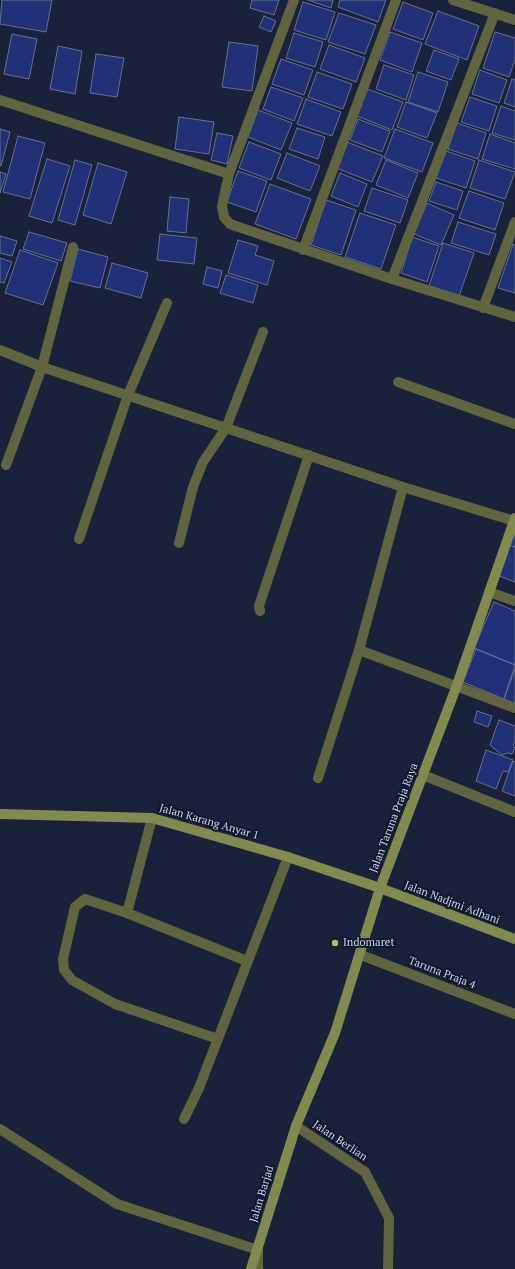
<!DOCTYPE html>
<style>
body{margin:0}
canvas{display:block;background:#19213b}
</style>
<canvas width="515" height="1269"></canvas>
<script>
const c = document.querySelector('canvas').getContext('2d');
c.lineJoin = 'round';
function paint(path, color) {
  c.fillStyle = color;
  c.fill(path, 'evenodd');
}
function toPath(rows) {
  const path = new Path2D();
  for (const r of rows) {
    path.moveTo(r[0], r[1]);
    for (let i = 2; i < r.length; i += 2) path.lineTo(r[i], r[i + 1]);
  }
  return path;
}
function trace(path, color, width, dash) {
  c.strokeStyle = color;
  c.lineWidth = width;
  c.lineCap = dash ? 'butt' : 'round';
  c.setLineDash(dash || []);
  c.stroke(path);
}
function label(font, color, halo, rows, align = 'center') {
  c.font = font + ' "PT Serif",serif';
  c.lineWidth = 4;
  c.setLineDash([]);
  c.textBaseline = 'middle';
  c.strokeStyle = halo;
  c.fillStyle = color;
  for (const [text, x, y, turn = 0] of rows) {
    c.save();
    c.translate(x, y);
    c.rotate((+turn || 0) * Math.PI / 180);
    c.textAlign = isNaN(turn) ? turn : align;
    if (halo) c.strokeText(text, 0, 0);
    c.fillText(text, 0, 0);
    c.restore();
  }
}
const building = toPath([
 [2,0,52,0,46,32,0,24,2,0],
 [252,0,279,0,274,15,250,8,252,0],
 [308,0,333,0,331,8,308,0],
 [340,0,386,0,378,22,338,7,340,0],
 [303,2,335,12,326,40,294,30,303,2],
 [403,2,433,13,423,40,393,29,403,2],
 [438,11,479,26,467,60,425,44,438,11],
 [339,13,376,25,365,54,328,42,339,13],
 [264,16,276,21,271,32,259,27,264,16],
 [390,32,422,43,412,72,380,60,390,32],
 [495,32,515,38,515,59,509,77,483,68,495,32],
 [294,33,323,42,315,67,286,58,294,33],
 [12,34,37,39,29,79,4,74,12,34],
 [229,42,258,46,252,91,222,87,229,42],
 [329,45,365,58,356,82,320,69,329,45],
 [58,46,82,51,75,94,50,89,58,46],
 [434,50,459,59,451,80,426,71,434,50],
 [96,54,124,58,117,97,90,93,96,54],
 [281,59,313,70,304,95,272,84,281,59],
 [384,65,414,75,406,100,376,89,384,65],
 [480,70,507,80,499,103,472,94,480,70],
 [317,72,352,84,343,109,308,97,317,72],
 [418,72,448,82,438,112,408,102,418,72],
 [512,79,515,80,515,107,504,103,512,79],
 [271,87,303,98,294,121,263,109,271,87],
 [367,89,403,102,392,130,357,116,367,89],
 [470,97,497,106,489,131,461,122,470,97],
 [306,99,341,112,332,136,297,124,306,99],
 [406,102,437,113,427,138,397,127,406,102],
 [501,106,515,111,515,140,492,133,501,106],
 [258,110,292,123,281,150,248,137,258,110],
 [179,117,214,122,209,154,175,149,179,117],
 [358,119,390,131,382,152,350,140,358,119],
 [457,123,486,133,478,159,448,149,457,123],
 [297,128,325,137,318,159,289,149,297,128],
 [0,129,10,132,1,166,0,166,0,129],
 [395,129,433,143,422,172,384,158,395,129],
 [217,133,233,136,227,164,211,160,217,133],
 [490,134,515,143,515,169,482,159,490,134],
 [18,136,45,143,30,199,3,192,18,136],
 [249,142,281,154,271,180,239,168,249,142],
 [347,142,383,156,372,182,336,168,347,142],
 [446,151,475,161,466,188,436,178,446,151],
 [287,153,320,166,310,191,277,178,287,153],
 [47,159,70,166,52,223,29,216,47,159],
 [75,160,92,165,75,225,58,220,75,160],
 [386,160,418,173,408,198,376,185,386,160],
 [479,160,515,172,505,199,470,188,479,160],
 [98,163,127,172,111,224,83,215,98,163],
 [238,171,267,181,256,212,227,202,238,171],
 [0,172,6,174,0,193,0,172],
 [340,173,367,184,358,207,331,196,340,173],
 [436,182,463,191,457,210,429,201,436,182],
 [270,184,311,199,296,239,255,224,270,184],
 [372,188,408,200,400,223,364,211,372,188],
 [469,191,504,203,495,230,459,218,469,191],
 [170,197,189,199,186,233,167,231,170,197],
 [326,200,356,210,341,255,311,245,326,200],
 [427,203,454,215,441,245,414,234,427,203],
 [360,213,396,225,381,269,345,257,360,213],
 [458,222,496,234,489,255,451,243,458,222],
 [29,232,67,243,61,261,23,249,29,232],
 [160,234,197,238,194,264,157,260,160,234],
 [0,236,17,241,12,256,0,253,0,236],
 [412,237,439,246,427,282,401,273,412,237],
 [238,240,258,246,255,255,274,261,267,285,228,273,238,240],
 [443,243,474,253,459,296,429,286,443,243],
 [513,244,515,245,515,293,498,288,513,244],
 [78,249,108,257,100,288,70,281,78,249],
 [20,250,58,263,43,305,5,293,20,250],
 [0,258,12,262,4,283,0,282,0,258],
 [112,263,148,273,141,298,105,288,112,263],
 [207,267,222,271,218,288,203,284,207,267],
 [226,275,258,285,253,303,220,293,226,275],
 [515,531,515,547,509,545,515,531],
 [509,545,515,547,515,582,499,576,509,545],
 [494,602,515,611,515,665,474,648,494,602],
 [476,649,515,665,504,699,463,682,476,649],
 [515,669,515,704,504,699,515,669],
 [477,711,492,716,488,727,474,722,477,711],
 [499,720,515,726,515,739,513,746,515,748,512,754,508,753,502,755,490,745,499,720],
 [486,750,513,760,508,772,503,771,496,789,476,781,486,750],
 [513,761,515,762,515,796,502,791,513,761]
]);
paint(building, '#223078');
trace(building, '#65708f', 1);
trace(toPath([
 [453,0,515,20],
 [0,100,229,174,222,206,224,217,230,224,392,279,515,317],
 [229,174,294,0],
 [303,250,396,0],
 [392,279,495,13],
 [483,308,515,222],
 [0,350,42,367,226,428,403,487,514,521],
 [398,382,515,424],
 [6,465,42,367,73,247],
 [79,539,128,395,167,303],
 [179,543,193,487,203,462,226,428,263,332],
 [489,592,515,601],
 [260,611,259,606,309,455],
 [359,650,515,708],
 [423,775,515,812],
 [318,778,359,650,403,487],
 [152,818,127,913,85,899,75,907,63,959,64,970,72,980,115,1004,218,1039],
 [127,913,247,961],
 [361,955,515,1014],
 [184,1119,199,1088,288,857],
 [296,1126,365,1172,389,1218,388,1269],
 [0,1129,117,1204,258,1250,258,1269]
]), '#606540', 10);
trace(toPath([
 [0,814,152,818,288,857,380,888,515,939],
 [251,1269,296,1126,335,1033,380,888,457,685,515,518]
]), '#828a4e', 10);
for (const [x, y, r, color] of [
 [335,943,4,"#b5c249"]
]) {
  const dot = new Path2D();
  dot.arc(x, y, r, 0, 2 * Math.PI);
  c.fillStyle = color;
  c.fill(dot);
  trace(dot, '#101730', 1.5);
}
label('11px', '#ced5e6', '#101730', [
 ["Jalan Taruna Praja Raya",394,818,-69],
 ["Jalan Karang Anyar 1",209,822,16],
 ["Jalan Nadjmi Adhani",452,903,21],
 ["Taruna Praja 4",442,973,21],
 ["Jalan Berlian",340,1141,34],
 ["Jalan Barjad",262,1194,-73]
]);
label('11px', '#ced5e6', '#101730', [
 ["Indomaret",343,943]
], 'left');
</script>
